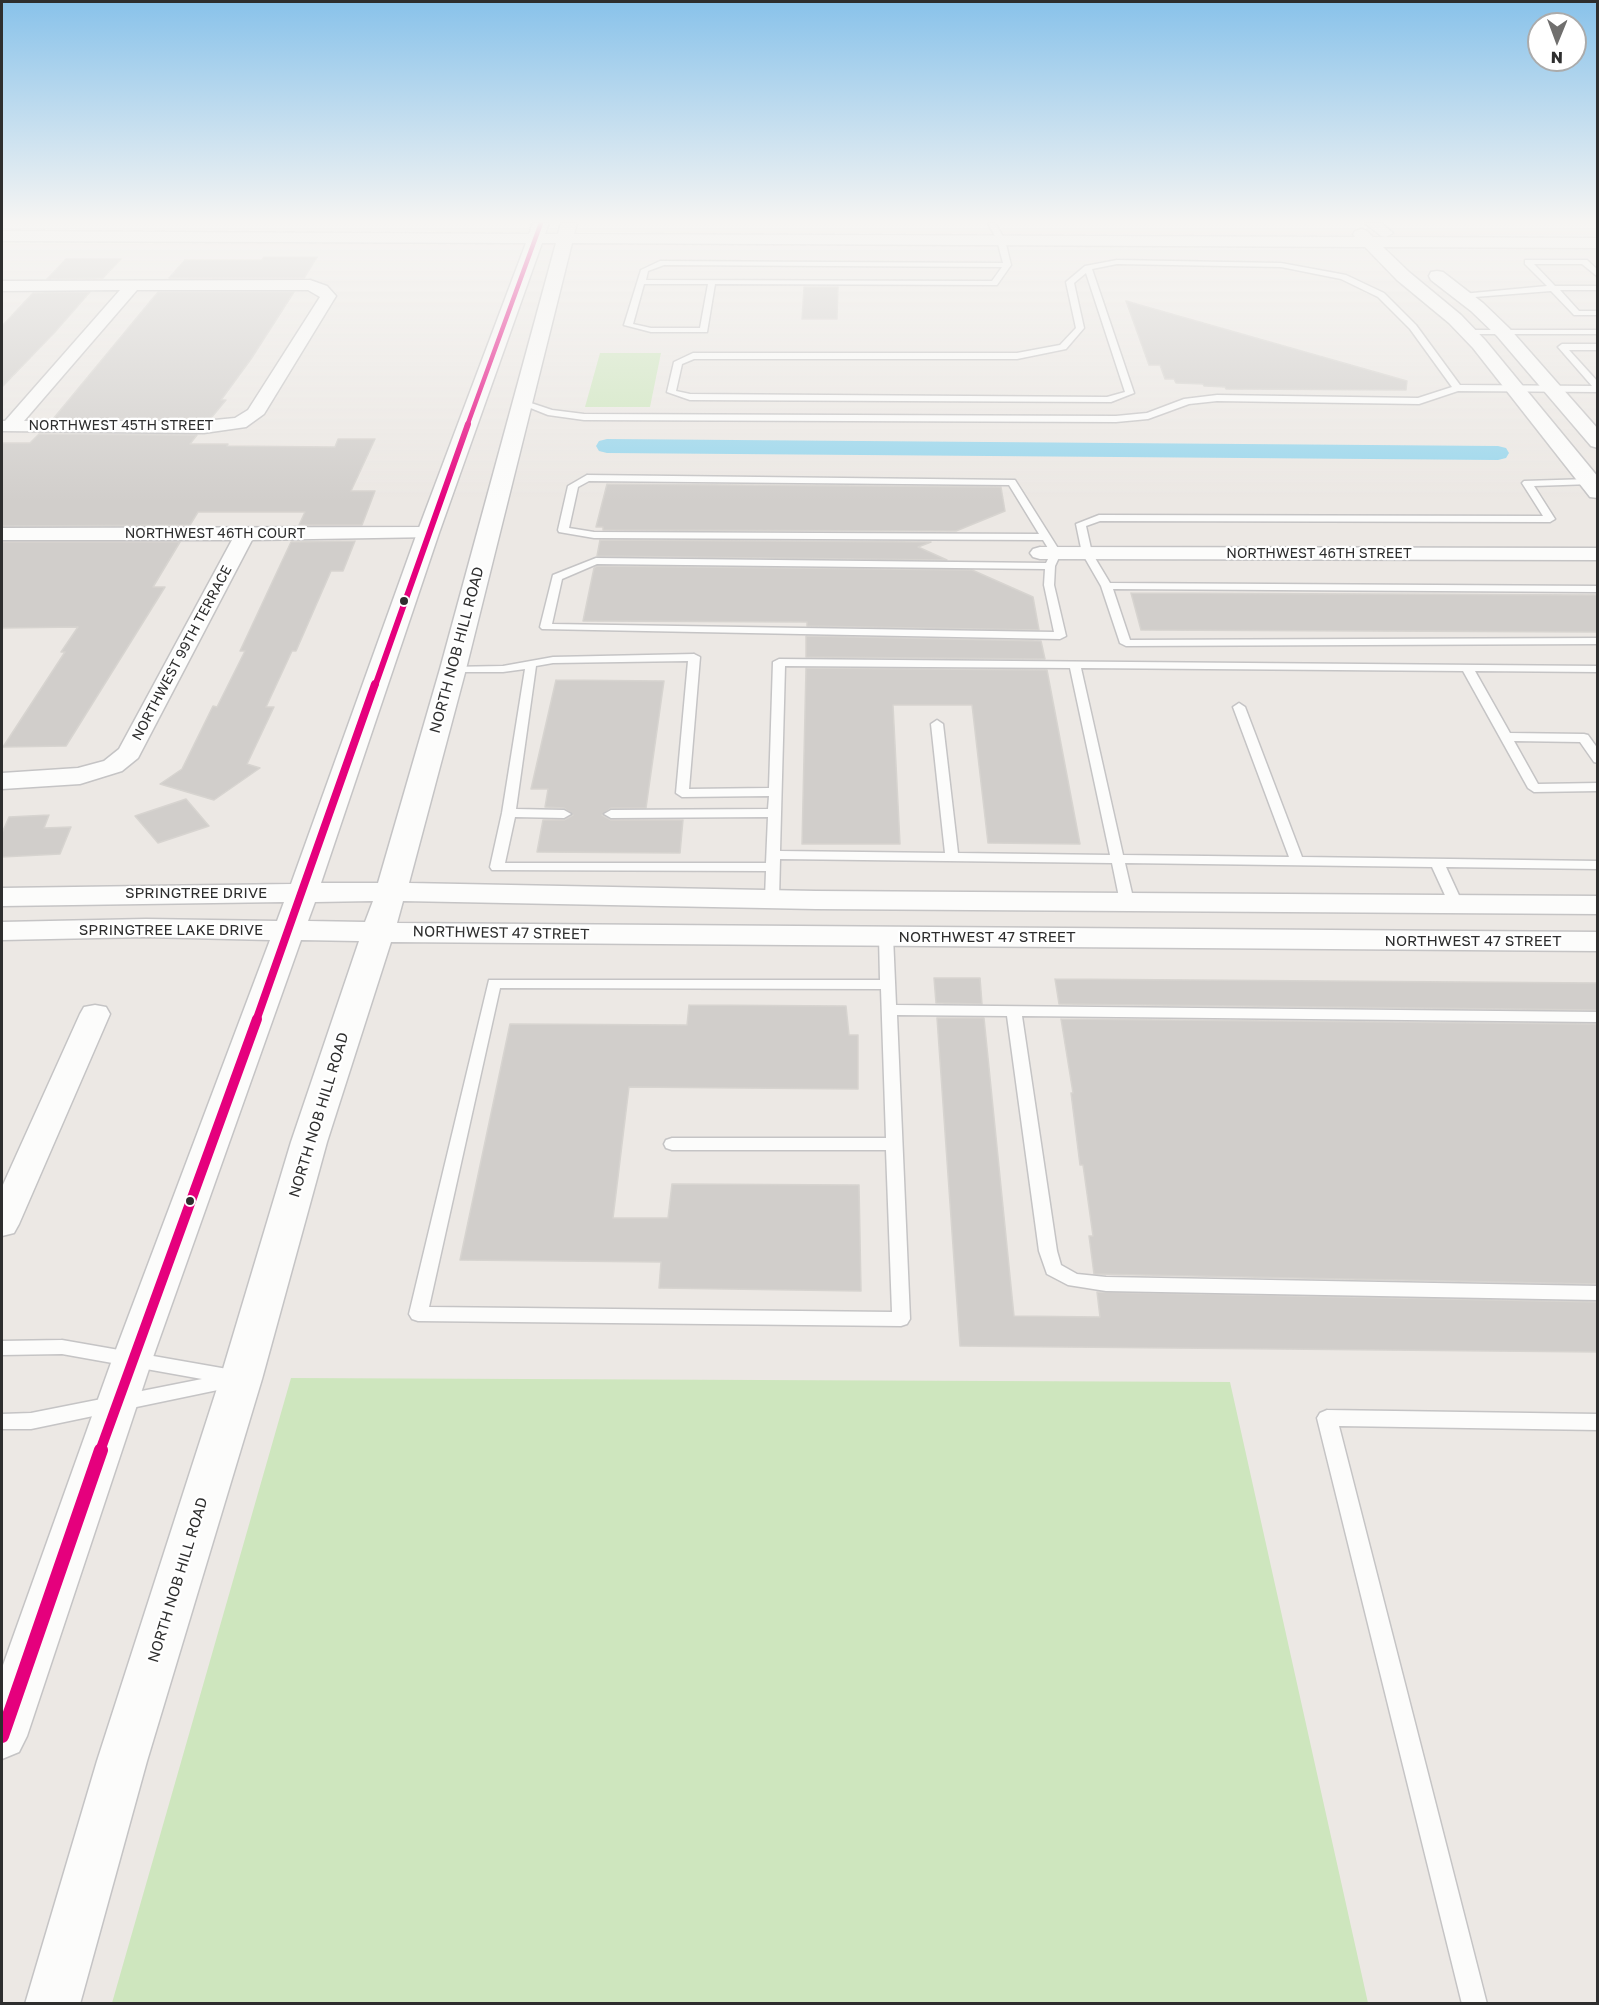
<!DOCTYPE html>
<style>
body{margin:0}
#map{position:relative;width:1599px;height:2005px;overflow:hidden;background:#ece8e4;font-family:"Golos Text",sans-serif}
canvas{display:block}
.frame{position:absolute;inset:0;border:3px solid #2e2e2e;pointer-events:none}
.north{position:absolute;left:1527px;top:12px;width:60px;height:60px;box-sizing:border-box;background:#fff;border:2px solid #ababab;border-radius:50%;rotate:181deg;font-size:16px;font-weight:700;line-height:24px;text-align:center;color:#2e2e2e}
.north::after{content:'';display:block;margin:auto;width:21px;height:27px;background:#706f6e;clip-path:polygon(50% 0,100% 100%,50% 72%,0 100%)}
</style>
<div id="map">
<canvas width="1599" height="2005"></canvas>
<div class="frame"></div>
<div class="north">N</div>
</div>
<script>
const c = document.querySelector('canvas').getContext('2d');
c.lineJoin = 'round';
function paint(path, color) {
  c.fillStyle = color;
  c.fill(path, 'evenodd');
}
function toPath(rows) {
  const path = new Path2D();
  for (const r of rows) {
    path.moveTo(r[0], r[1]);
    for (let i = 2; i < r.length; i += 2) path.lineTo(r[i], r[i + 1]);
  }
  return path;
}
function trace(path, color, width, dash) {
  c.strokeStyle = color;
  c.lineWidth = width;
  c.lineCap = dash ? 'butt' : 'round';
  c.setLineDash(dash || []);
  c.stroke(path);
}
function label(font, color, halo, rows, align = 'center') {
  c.font = font + ' "Golos Text",sans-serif';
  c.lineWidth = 4.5;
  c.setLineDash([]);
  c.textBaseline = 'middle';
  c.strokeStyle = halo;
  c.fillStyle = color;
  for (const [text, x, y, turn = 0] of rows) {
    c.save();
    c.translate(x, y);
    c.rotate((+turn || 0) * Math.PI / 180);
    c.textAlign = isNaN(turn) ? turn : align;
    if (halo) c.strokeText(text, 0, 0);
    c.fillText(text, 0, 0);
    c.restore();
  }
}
paint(toPath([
 [600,353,661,353,650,407,585,407],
 [291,1378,1230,1382,1368,2003,112,2003]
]), '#cee6be');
paint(toPath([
 [607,439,1498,446,1506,448,1509,453,1506,458,1498,460,607,453,599,451,596,446,599,441,607,439]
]), '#99d6ec');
const building = toPath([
 [264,257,317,257,304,278,169,278,185,260,262,260,264,257],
 [66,259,121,259,103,278,47,279,66,259],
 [804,287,838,287,837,319,802,319,804,287],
 [90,292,55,332,2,387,2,326,33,293,90,292],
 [158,292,294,292,251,359,221,400,226,400,211,418,53,419,158,292],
 [1126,301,1407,381,1406,390,1226,389,1225,387,1204,386,1203,384,1176,383,1174,379,1165,379,1160,365,1149,365,1126,301],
 [39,434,197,435,190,444,228,444,227,446,335,447,338,439,375,439,351,491,375,491,362,525,299,525,305,512,198,512,190,525,2,526,2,443,30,443,39,434],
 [607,484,1001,487,1005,511,956,531,603,530,603,527,596,527,607,484],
 [600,540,931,542,918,547,947,560,597,556,600,540],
 [355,541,343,571,331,571,296,651,292,651,266,707,274,707,247,764,260,768,214,800,160,784,182,769,213,706,217,707,245,651,240,651,291,542,355,541],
 [2,542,180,542,153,587,165,587,66,746,3,747,65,652,61,652,78,627,2,628,2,542],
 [597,566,972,570,1033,597,1039,630,807,626,807,622,583,621,594,568,597,566],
 [1131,593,1598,595,1598,632,1141,630,1131,593],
 [806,636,1041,641,1045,659,806,657,806,636],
 [806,668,1047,670,1080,844,988,843,972,705,893,705,900,844,802,844,806,668],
 [556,680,664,681,646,808,611,808,602,815,611,820,683,820,680,853,537,852,543,820,564,820,573,815,564,808,545,807,548,789,531,789,556,680],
 [186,799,209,826,158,843,135,816,186,799],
 [49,815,44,828,71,827,60,854,2,857,2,833,9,817,49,815],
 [934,978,980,978,982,1004,936,1003,934,978],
 [1055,979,1598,983,1598,1010,1059,1004,1055,979],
 [689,1005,846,1006,849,1035,858,1035,858,1089,629,1087,613,1218,668,1218,672,1184,859,1185,861,1291,659,1288,661,1262,460,1260,510,1024,687,1025,689,1005],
 [937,1018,984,1018,1014,1316,1100,1317,1097,1292,1598,1302,1598,1352,960,1346,937,1018],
 [1061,1019,1598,1024,1598,1284,1094,1274,1089,1236,1093,1236,1083,1165,1080,1165,1071,1093,1073,1093,1061,1019]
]);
paint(building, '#d1cecb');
trace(building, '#d7d4d0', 1.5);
const lane = toPath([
 [988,223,995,223,1005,240,1011,265,997,285,715,284,707,332,651,332,624,325,641,270,660,261,1003,263,997,240,988,223],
 [664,265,1002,267,992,281,646,280,648,271,664,265],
 [644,284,708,284,700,328,651,328,633,324,644,284],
 [1117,260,1281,263,1346,275,1384,293,1416,325,1460,385,1592,386,1558,347,1562,344,1598,344,1598,350,1569,350,1598,382,1598,392,1458,391,1419,404,1217,401,1189,404,1148,419,1116,422,584,420,548,415,518,403,522,400,552,410,584,414,1116,416,1147,413,1184,399,1217,395,1418,398,1452,387,1410,329,1378,297,1341,279,1281,267,1117,264,1092,269,1134,393,1111,402,690,400,667,392,674,362,693,353,1017,353,1060,345,1076,328,1066,282,1085,266,1117,260],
 [1086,273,1125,392,1107,397,690,394,676,391,682,364,694,359,1017,359,1066,349,1084,328,1074,283,1086,273],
 [1525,260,1587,260,1598,270,1598,277,1582,264,1534,264,1555,286,1598,286,1598,290,1560,290,1579,311,1598,311,1598,315,1574,315,1551,291,1462,298,1458,296,1462,294,1547,286,1525,264,1525,260],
 [1467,330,1598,330,1598,334,1464,334,1463,332,1467,330],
 [587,475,1015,480,1061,553,1055,566,1054,585,1066,636,1060,639,542,629,540,627,553,575,596,558,1046,563,1051,553,1043,540,594,538,559,532,558,530,568,486,587,475],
 [589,481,1009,485,1039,534,594,532,569,528,578,487,589,481],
 [597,564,1045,569,1044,585,1054,632,552,624,562,579,597,564],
 [1589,479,1594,482,1592,484,1534,486,1555,519,1550,522,1100,521,1086,526,1092,553,1110,583,1598,586,1598,592,1113,589,1130,640,1598,638,1598,644,1126,646,1120,643,1101,586,1082,553,1076,524,1099,515,1543,516,1522,483,1524,481,1589,479],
 [694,654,700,657,689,789,769,788,773,662,779,659,1598,666,1598,672,1475,671,1510,733,1584,734,1588,735,1598,749,1598,763,1594,762,1580,742,1514,741,1538,784,1598,783,1598,791,1534,792,1528,788,1463,671,1081,668,1123,855,1289,857,1233,707,1239,703,1245,707,1302,857,1598,861,1598,869,1446,867,1463,904,1456,908,1449,904,1432,867,1125,863,1134,902,1127,906,1120,902,1112,863,780,859,779,899,772,903,765,899,766,871,492,870,490,867,502,813,525,669,503,672,453,672,447,669,449,667,503,666,553,657,694,654],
 [688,661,676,793,682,797,769,796,768,809,611,810,604,814,611,818,768,817,766,863,505,863,515,817,564,818,571,814,564,810,516,809,536,666,553,663,688,661],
 [785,666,1070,668,1110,855,958,853,943,724,937,720,931,724,945,853,780,851,785,666],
 [886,932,893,936,896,1005,1598,1012,1598,1022,1022,1016,1057,1251,1061,1265,1077,1274,1106,1277,1598,1286,1598,1300,1106,1291,1068,1285,1047,1274,1039,1251,1007,1016,897,1015,910,1319,907,1324,901,1326,418,1321,412,1319,409,1314,489,980,880,980,879,936,886,932],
 [500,988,881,989,886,1138,672,1138,666,1140,664,1144,666,1148,672,1150,886,1150,892,1312,429,1307,500,988],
 [62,1340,233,1370,244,1374,246,1379,244,1384,237,1386,31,1429,2,1429,2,1414,31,1413,202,1379,62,1354,2,1355,2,1341,62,1340],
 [1327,1410,1598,1414,1598,1430,1339,1426,1487,2004,1462,2004,1317,1418,1320,1413,1327,1410]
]);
const street = toPath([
 [1365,223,1381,223,1393,233,1386,237,1381,236,1365,223],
 [310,280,327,286,336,296,264,414,246,427,204,433,2,431,2,421,5,421,120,290,2,291,2,281,310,280],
 [137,290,308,290,320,297,248,410,235,418,204,421,24,421,137,290],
 [428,527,435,529,438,533,435,537,252,540,138,758,122,771,80,784,2,789,2,773,78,768,104,761,119,749,232,540,2,540,2,528,428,527],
 [1040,547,1598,548,1598,560,1040,559,1033,557,1030,553,1033,549,1040,547],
 [95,1005,106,1007,110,1014,19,1224,14,1233,2,1236,2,1187,80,1014,84,1007,95,1005]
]);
const secondary = toPath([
 [533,223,549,223,545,234,558,234,561,223,577,223,574,234,1355,237,1353,234,1355,231,1361,229,1367,231,1373,237,1598,238,1598,248,1383,247,1409,272,1461,315,1485,340,1598,477,1598,498,1590,497,1473,348,1449,323,1397,280,1365,247,572,243,466,669,409,883,816,891,1598,896,1598,914,816,909,403,901,397,923,1598,932,1598,951,391,942,327,1142,262,1379,147,1761,80,2004,25,2004,97,1761,220,1379,291,1142,359,941,301,940,152,1360,27,1736,19,1752,2,1759,2,1668,112,1360,270,940,146,937,2,940,2,922,146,919,277,921,284,902,2,906,2,888,291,884,417,533,526,243,2,241,2,231,529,234,533,223],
 [542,243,556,243,440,669,378,883,321,883,439,533,542,243],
 [373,901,365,922,308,921,315,902,373,901],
 [1437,271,1443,272,1483,303,1509,328,1598,429,1598,448,1591,446,1497,336,1471,311,1431,280,1429,276,1431,272,1437,271]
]);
trace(lane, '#c5c4c5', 3);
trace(street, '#c5c4c5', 3);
trace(secondary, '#c5c4c5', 3);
paint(lane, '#fcfcfb');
paint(street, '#fcfcfb');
paint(secondary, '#fcfcfb');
trace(toPath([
 [467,426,541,223]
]), '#e5007d', 4.5);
trace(toPath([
 [375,686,468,424]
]), '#e5007d', 6);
trace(toPath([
 [256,1021,375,684]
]), '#e5007d', 8);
trace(toPath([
 [100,1451,257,1019]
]), '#e5007d', 10);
trace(toPath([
 [2,1736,101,1450]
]), '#e5007d', 14);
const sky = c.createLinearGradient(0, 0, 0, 503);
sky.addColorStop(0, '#88c2ea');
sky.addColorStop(0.44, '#f6f5f3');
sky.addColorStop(1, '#f6f5f300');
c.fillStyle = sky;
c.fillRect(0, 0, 1599, 503);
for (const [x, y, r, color] of [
 [404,601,5,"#2e2e2e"],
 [190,1201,5,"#2e2e2e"]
]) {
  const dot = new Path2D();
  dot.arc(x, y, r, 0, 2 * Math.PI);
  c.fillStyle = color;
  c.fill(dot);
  trace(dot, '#fff', 2);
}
label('14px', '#2e2e2e', '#fff', [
 ["NORTHWEST 45TH STREET",121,426],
 ["NORTHWEST 46TH COURT",215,534],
 ["NORTHWEST 46TH STREET",1319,554],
 ["NORTHWEST 99TH TERRACE",182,653,-62]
]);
label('15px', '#2e2e2e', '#fff', [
 ["NORTH NOB HILL ROAD",457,650,-75],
 ["SPRINGTREE DRIVE",196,893],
 ["SPRINGTREE LAKE DRIVE",171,930],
 ["NORTHWEST 47 STREET",501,933,1],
 ["NORTHWEST 47 STREET",987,937],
 ["NORTHWEST 47 STREET",1473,941],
 ["NORTH NOB HILL ROAD",319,1115,-73],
 ["NORTH NOB HILL ROAD",178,1580,-73]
]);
</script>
